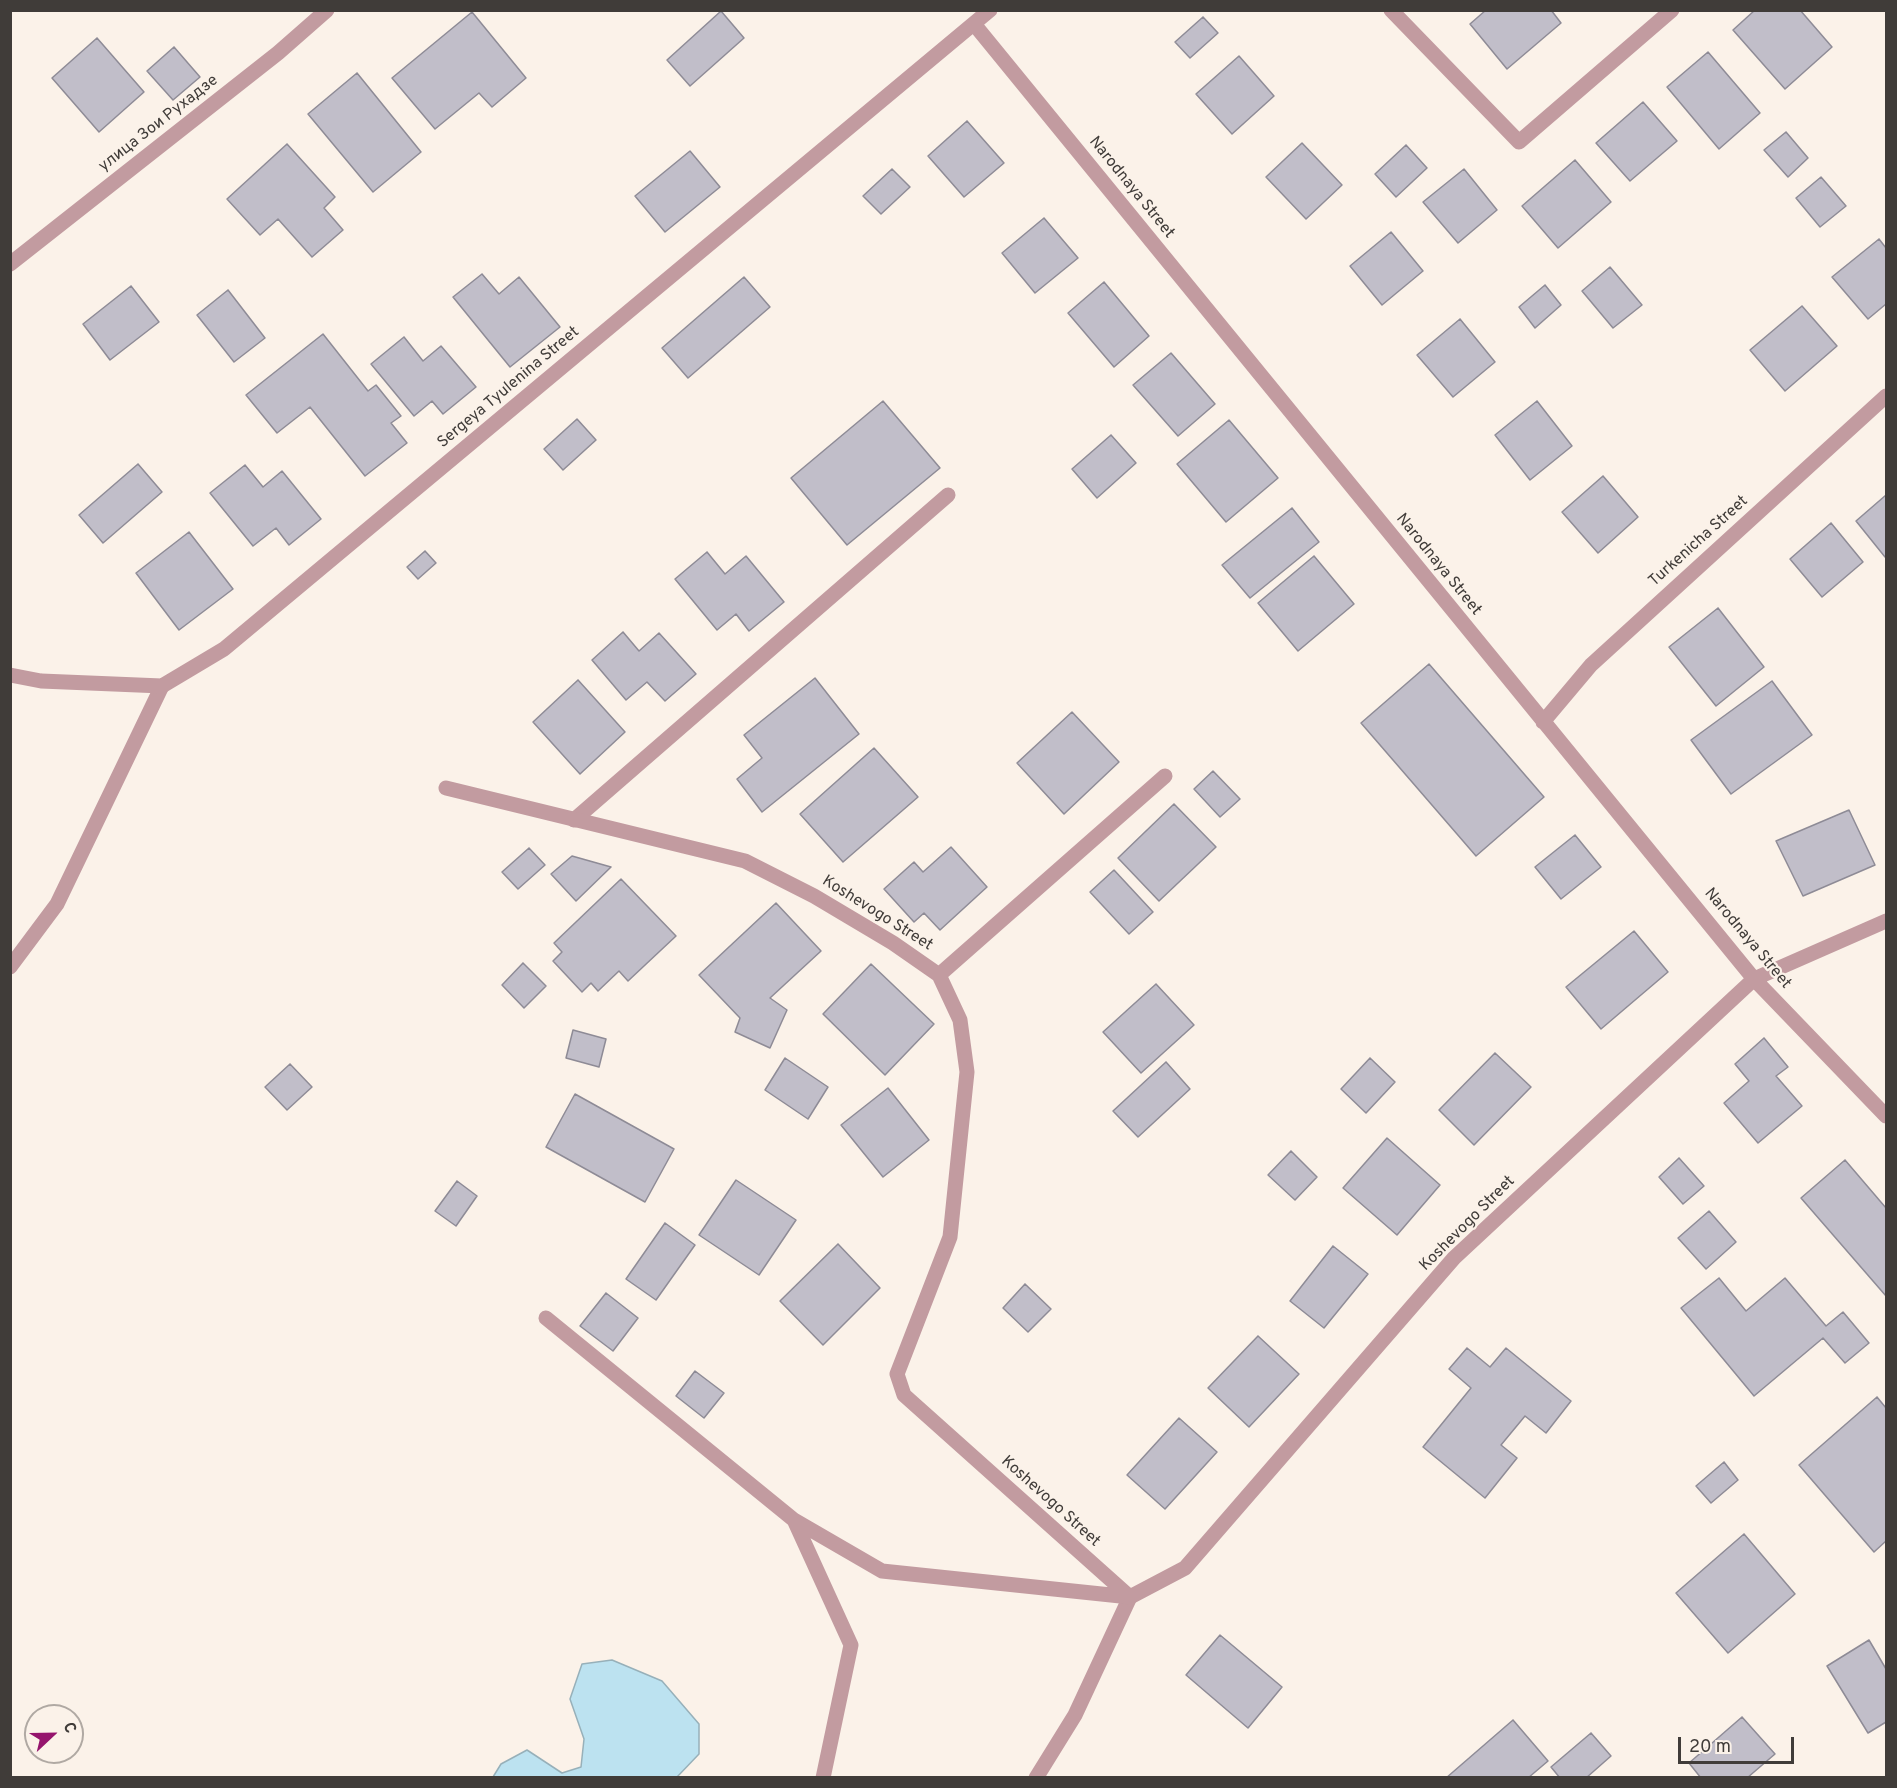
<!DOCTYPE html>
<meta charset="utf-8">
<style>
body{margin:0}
#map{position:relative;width:1897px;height:1788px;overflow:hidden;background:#fbf2e9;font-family:Overpass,sans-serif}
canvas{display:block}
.frame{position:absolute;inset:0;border:12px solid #403c39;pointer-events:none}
.north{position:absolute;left:24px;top:1704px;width:60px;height:60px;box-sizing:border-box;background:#fbf2e9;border:2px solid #b0a9a3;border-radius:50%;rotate:68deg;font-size:16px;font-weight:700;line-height:24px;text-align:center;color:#403c39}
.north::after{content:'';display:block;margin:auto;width:21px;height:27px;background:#95156d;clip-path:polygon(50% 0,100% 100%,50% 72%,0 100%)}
.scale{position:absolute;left:1678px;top:1737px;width:116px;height:27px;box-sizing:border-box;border:3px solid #403c39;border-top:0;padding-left:8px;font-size:18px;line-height:21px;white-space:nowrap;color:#403c39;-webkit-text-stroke:4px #fbf2e9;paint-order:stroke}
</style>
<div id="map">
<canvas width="1897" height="1788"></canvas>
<div class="frame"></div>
<div class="north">С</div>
<div class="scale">20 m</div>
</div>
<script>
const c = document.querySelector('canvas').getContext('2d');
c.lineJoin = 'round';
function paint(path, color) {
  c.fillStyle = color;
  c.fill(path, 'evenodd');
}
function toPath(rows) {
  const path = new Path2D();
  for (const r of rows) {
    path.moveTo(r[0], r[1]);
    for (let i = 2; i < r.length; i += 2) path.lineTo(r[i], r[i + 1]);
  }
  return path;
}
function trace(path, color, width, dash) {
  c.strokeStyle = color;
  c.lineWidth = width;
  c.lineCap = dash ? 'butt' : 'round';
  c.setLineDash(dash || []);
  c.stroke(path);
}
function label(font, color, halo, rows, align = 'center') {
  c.font = font + ' Overpass,sans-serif';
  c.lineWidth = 4.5;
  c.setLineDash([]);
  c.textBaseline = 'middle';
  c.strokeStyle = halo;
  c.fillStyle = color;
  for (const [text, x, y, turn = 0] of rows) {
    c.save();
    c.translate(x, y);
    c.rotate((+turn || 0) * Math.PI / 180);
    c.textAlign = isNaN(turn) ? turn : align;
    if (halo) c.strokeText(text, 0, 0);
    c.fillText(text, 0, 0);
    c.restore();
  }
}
const water = toPath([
 [612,1660,662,1681,699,1724,699,1754,677,1777,493,1777,501,1764,527,1750,562,1773,581,1767,584,1739,570,1699,582,1664,612,1660]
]);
paint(water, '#bce2f0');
trace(water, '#97b0b9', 1.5);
const building = toPath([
 [1486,10,1551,10,1561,23,1507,69,1470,24,1486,10],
 [1755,10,1800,10,1832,47,1785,89,1733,30,1755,10],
 [721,11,744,38,690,86,667,60,721,11],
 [472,12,526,78,492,107,479,93,435,129,392,78,472,12],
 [1203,17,1218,33,1190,58,1175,42,1203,17],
 [97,38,144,92,99,132,52,78,97,38],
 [174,47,200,77,173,100,147,71,174,47],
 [1708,52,1760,113,1719,149,1667,87,1708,52],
 [1239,56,1274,96,1232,134,1196,94,1239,56],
 [357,73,421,152,373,192,308,114,357,73],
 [1643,102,1677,141,1630,181,1596,143,1643,102],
 [967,121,1004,163,964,197,928,156,967,121],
 [1786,132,1808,158,1788,177,1764,150,1786,132],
 [1302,143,1342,185,1306,219,1266,177,1302,143],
 [287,144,335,197,324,208,343,230,312,257,278,219,260,235,227,199,287,144],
 [1406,145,1427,168,1396,197,1375,174,1406,145],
 [690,151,720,187,665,232,635,196,690,151],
 [1575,160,1611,202,1558,248,1522,206,1575,160],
 [892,169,910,187,881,214,863,196,892,169],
 [1464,169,1497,210,1458,243,1423,202,1464,169],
 [1821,177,1846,206,1820,227,1796,198,1821,177],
 [1044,218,1078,258,1035,293,1002,253,1044,218],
 [1391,232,1423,271,1382,305,1350,266,1391,232],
 [1879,239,1886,248,1886,304,1868,319,1832,277,1879,239],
 [1610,267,1642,305,1613,328,1582,291,1610,267],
 [482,274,499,294,519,277,560,327,510,367,453,297,482,274],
 [744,277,770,307,688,378,662,348,744,277],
 [1104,282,1149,336,1114,367,1068,313,1104,282],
 [1545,285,1561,305,1535,328,1519,307,1545,285],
 [131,286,159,322,110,360,83,324,131,286],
 [228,290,265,338,234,362,197,315,228,290],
 [1802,306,1837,346,1785,391,1750,350,1802,306],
 [1460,319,1495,362,1453,397,1417,355,1460,319],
 [323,334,368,391,376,385,401,416,391,423,407,443,365,476,310,407,277,433,246,395,323,334],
 [404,337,423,361,441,346,476,387,443,414,432,401,414,416,371,364,404,337],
 [1171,353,1215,404,1178,436,1133,385,1171,353],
 [883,401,940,468,847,545,791,478,883,401],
 [1537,401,1572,446,1530,480,1495,435,1537,401],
 [577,419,596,440,563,470,544,449,577,419],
 [1229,420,1278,478,1226,522,1177,464,1229,420],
 [1111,435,1136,463,1097,498,1072,469,1111,435],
 [138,464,162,492,103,543,79,515,138,464],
 [245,465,263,487,282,471,321,519,289,545,276,528,253,546,210,493,245,465],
 [1603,476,1638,517,1598,553,1562,512,1603,476],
 [1886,495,1886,556,1885,557,1856,521,1886,495],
 [1292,508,1319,542,1250,598,1222,565,1292,508],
 [1831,523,1863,562,1822,597,1790,559,1831,523],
 [189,532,233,589,179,630,136,573,189,532],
 [425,551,436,563,418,579,407,567,425,551],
 [707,552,725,574,746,556,784,602,749,631,736,614,717,630,675,579,707,552],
 [1314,556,1354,604,1298,651,1258,603,1314,556],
 [1718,608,1764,667,1716,706,1669,647,1718,608],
 [623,632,639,651,659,633,696,674,665,701,647,682,626,700,592,660,623,632],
 [1429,664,1544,797,1476,856,1361,723,1429,664],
 [815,678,859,734,762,812,737,779,762,758,744,735,815,678],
 [578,680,625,732,580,774,533,722,578,680],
 [1772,681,1812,735,1731,794,1691,740,1772,681],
 [1072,712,1119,762,1064,814,1017,763,1072,712],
 [874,748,918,797,843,862,800,814,874,748],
 [1213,771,1240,799,1220,817,1194,789,1213,771],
 [1174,804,1216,847,1159,901,1118,858,1174,804],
 [1849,810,1875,865,1803,896,1776,841,1849,810],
 [1575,835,1601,867,1561,899,1535,867,1575,835],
 [951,847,987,887,940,930,924,913,914,922,884,889,914,862,923,872,951,847],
 [529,848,545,865,518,889,502,872,529,848],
 [572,856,611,867,576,901,551,874,572,856],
 [1114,870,1153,912,1129,934,1090,892,1114,870],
 [621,879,676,936,628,981,619,971,598,991,591,983,582,992,553,961,562,952,554,943,621,879],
 [776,903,821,951,770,998,787,1010,770,1048,735,1032,740,1018,699,975,776,903],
 [1634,931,1668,972,1601,1029,1566,987,1634,931],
 [523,963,546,986,524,1008,502,985,523,963],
 [871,964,934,1024,885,1075,823,1014,871,964],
 [1156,984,1194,1025,1141,1073,1103,1032,1156,984],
 [573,1030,606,1039,599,1067,566,1058,573,1030],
 [1764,1038,1788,1067,1776,1076,1802,1106,1758,1143,1724,1103,1749,1081,1735,1064,1764,1038],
 [1495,1053,1531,1087,1474,1145,1439,1110,1495,1053],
 [785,1058,828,1087,808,1119,765,1090,785,1058],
 [1370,1058,1395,1082,1366,1113,1341,1089,1370,1058],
 [1166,1062,1190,1089,1138,1137,1113,1111,1166,1062],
 [290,1064,312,1087,287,1110,265,1087,290,1064],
 [888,1088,929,1140,883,1177,841,1125,888,1088],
 [575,1094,674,1149,645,1202,546,1147,575,1094],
 [1387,1138,1440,1185,1397,1235,1343,1188,1387,1138],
 [1291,1151,1317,1177,1295,1200,1268,1175,1291,1151],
 [1679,1158,1704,1186,1683,1204,1659,1177,1679,1158],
 [1845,1160,1886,1208,1886,1296,1801,1198,1845,1160],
 [736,1180,796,1220,759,1275,699,1235,736,1180],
 [457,1181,477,1196,456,1226,435,1211,457,1181],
 [1709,1211,1736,1242,1706,1269,1678,1238,1709,1211],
 [665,1223,695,1245,656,1300,626,1279,665,1223],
 [838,1244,880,1288,823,1345,780,1301,838,1244],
 [1333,1246,1368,1274,1324,1328,1290,1301,1333,1246],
 [1719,1278,1746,1311,1785,1278,1826,1326,1843,1312,1869,1343,1845,1363,1823,1338,1754,1396,1681,1308,1719,1278],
 [1025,1284,1051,1309,1028,1332,1003,1308,1025,1284],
 [606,1293,638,1318,613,1351,580,1326,606,1293],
 [1258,1336,1299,1374,1249,1427,1208,1388,1258,1336],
 [1467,1348,1490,1367,1506,1348,1571,1401,1546,1433,1525,1416,1501,1445,1517,1458,1485,1498,1423,1447,1471,1388,1449,1369,1467,1348],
 [695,1371,724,1393,704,1418,676,1396,695,1371],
 [1877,1397,1886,1408,1886,1541,1874,1552,1799,1465,1877,1397],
 [1179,1418,1217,1452,1165,1509,1127,1475,1179,1418],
 [1724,1462,1738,1480,1711,1503,1696,1486,1724,1462],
 [1744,1534,1795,1594,1728,1653,1676,1593,1744,1534],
 [1220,1635,1282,1687,1248,1728,1186,1675,1220,1635],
 [1869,1640,1886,1669,1886,1722,1868,1733,1827,1666,1869,1640],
 [1742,1717,1775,1754,1747,1778,1701,1778,1689,1763,1742,1717],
 [1513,1720,1548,1761,1528,1778,1446,1778,1513,1720],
 [1591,1733,1611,1756,1586,1778,1560,1778,1551,1767,1591,1733]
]);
paint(building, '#c1bec9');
trace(building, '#8e8b96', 1.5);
trace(toPath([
 [574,820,948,495],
 [10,967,57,904,162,686],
 [1036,1778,1075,1715,1130,1597]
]), '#c29ba0', 15);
trace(toPath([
 [1391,10,1519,142,1672,10],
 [974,24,1754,979,1886,1116],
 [10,264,278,53,327,10],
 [10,675,41,681,162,686,224,649,990,10],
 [1543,722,1591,665,1886,396],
 [446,788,745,861,814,896,893,943,939,975,960,1020,967,1072,950,1237,897,1374,904,1395,1130,1597,1185,1568,1454,1258,1754,979,1886,921],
 [939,975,1165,776],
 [546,1318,794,1520,882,1571,1130,1597],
 [794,1520,851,1645,823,1778]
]), '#c29ba0', 15);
label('16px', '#403c39', '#fbf2e9', [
 ["улица Зои Рухадзе",159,124,-38],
 ["Narodnaya Street",1131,188,51],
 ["Sergeya Tyulenina Street",509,388,-40],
 ["Turkenicha Street",1699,542,-42],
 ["Narodnaya Street",1438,565,51],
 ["Koshevogo Street",877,914,32],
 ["Narodnaya Street",1747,939,50],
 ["Koshevogo Street",1468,1224,-45],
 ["Koshevogo Street",1050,1502,42]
]);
</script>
